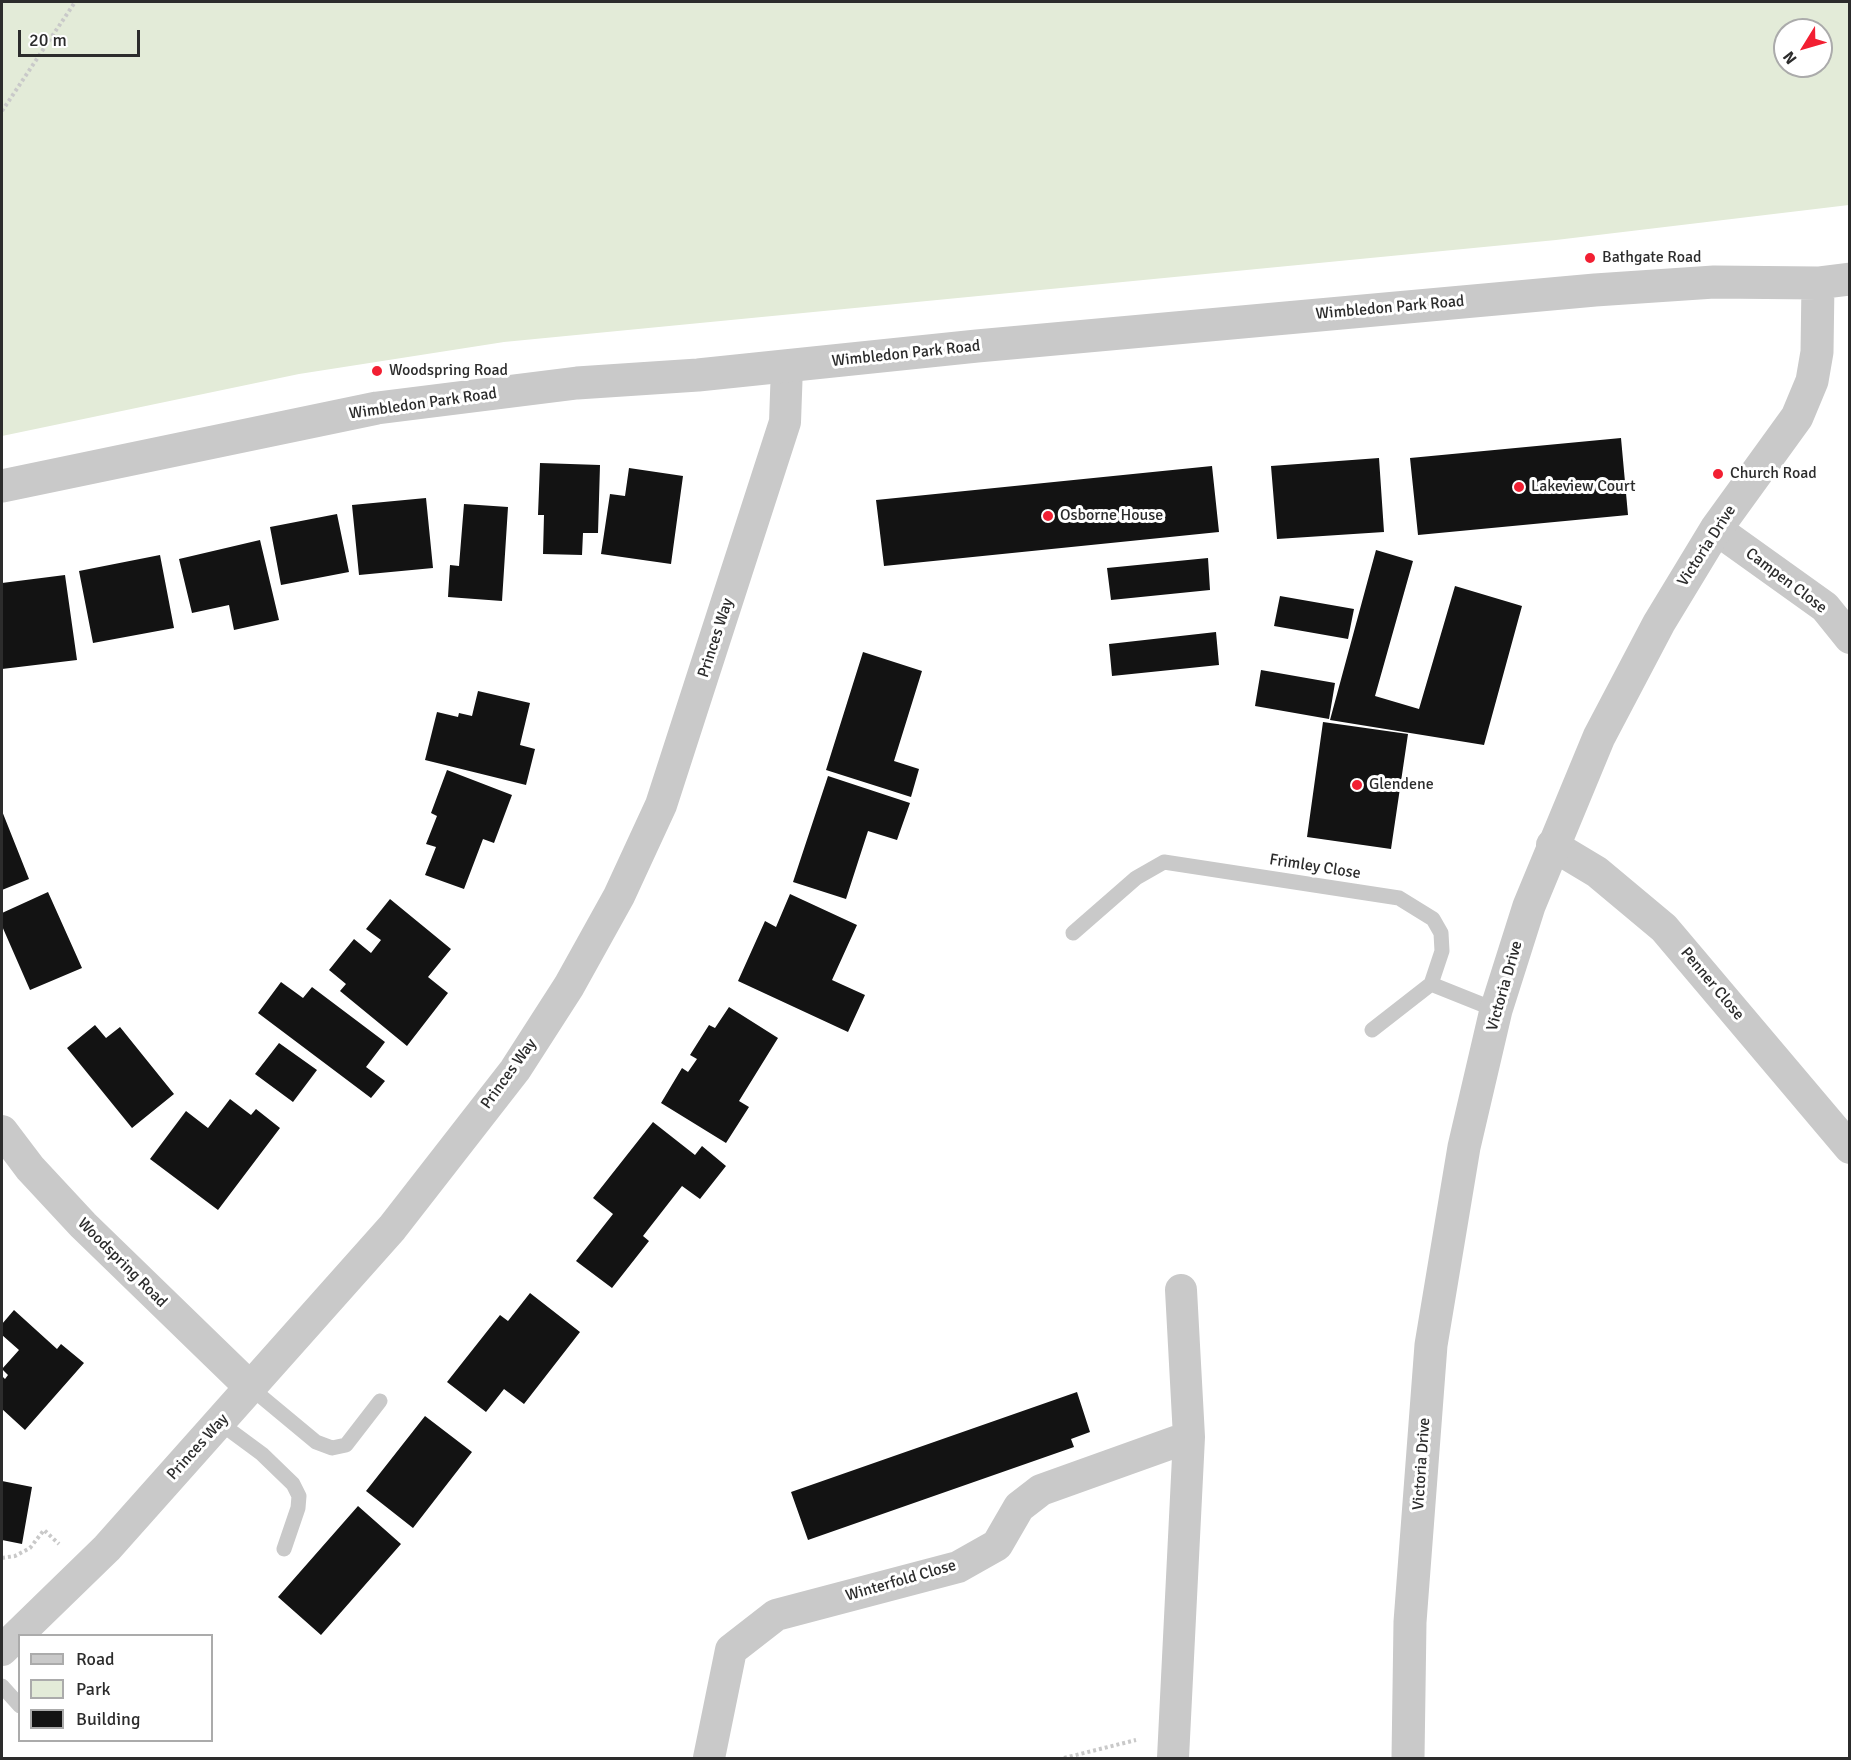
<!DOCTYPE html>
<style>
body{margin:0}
#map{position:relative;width:1851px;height:1760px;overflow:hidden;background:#fff;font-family:Signika,sans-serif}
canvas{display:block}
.frame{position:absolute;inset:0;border:3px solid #2c2c2c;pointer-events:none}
.legend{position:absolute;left:18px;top:1634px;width:195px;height:108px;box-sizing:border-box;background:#fff;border:2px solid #ababab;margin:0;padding:8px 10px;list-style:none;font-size:18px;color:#2c2c2c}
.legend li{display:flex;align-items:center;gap:12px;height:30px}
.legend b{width:30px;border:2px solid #ababab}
.north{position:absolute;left:1773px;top:18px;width:60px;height:60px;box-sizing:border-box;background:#fff;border:2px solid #ababab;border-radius:50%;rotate:233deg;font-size:16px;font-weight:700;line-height:24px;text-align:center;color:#2c2c2c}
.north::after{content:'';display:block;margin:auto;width:21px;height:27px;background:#f21f32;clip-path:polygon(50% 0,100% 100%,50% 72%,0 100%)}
.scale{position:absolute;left:18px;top:30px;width:122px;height:27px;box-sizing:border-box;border:3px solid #2c2c2c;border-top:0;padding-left:8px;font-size:18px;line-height:21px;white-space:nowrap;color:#2c2c2c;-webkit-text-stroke:4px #fff;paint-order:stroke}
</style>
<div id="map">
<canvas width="1851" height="1760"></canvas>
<div class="frame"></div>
<ul class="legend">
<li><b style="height:8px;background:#c9c9c9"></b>Road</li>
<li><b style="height:16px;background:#e3ebd8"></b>Park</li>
<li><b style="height:16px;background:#131313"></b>Building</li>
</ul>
<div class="north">N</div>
<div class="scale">20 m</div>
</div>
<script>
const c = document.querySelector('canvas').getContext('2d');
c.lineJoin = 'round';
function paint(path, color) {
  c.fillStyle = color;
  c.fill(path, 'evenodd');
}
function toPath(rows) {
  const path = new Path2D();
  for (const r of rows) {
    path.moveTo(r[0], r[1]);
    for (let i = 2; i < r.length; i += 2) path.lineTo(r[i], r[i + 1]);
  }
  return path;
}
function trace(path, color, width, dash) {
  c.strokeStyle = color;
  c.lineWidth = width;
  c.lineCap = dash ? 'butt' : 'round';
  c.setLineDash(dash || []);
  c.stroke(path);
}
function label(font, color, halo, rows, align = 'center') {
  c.font = font + ' Signika,sans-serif';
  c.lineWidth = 6;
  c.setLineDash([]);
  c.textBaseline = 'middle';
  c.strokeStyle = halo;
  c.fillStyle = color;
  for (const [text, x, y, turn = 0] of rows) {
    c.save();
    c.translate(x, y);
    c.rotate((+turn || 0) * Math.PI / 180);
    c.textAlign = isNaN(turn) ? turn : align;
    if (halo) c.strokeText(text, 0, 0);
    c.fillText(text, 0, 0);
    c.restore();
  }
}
paint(toPath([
 [2,2,1849,2,1849,205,1556,240,504,342,299,374,2,436],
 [1785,30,1821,30,1821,66,1785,66]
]), '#e3ebd8');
paint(toPath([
 [1621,438,1628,515,1418,535,1410,458],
 [1379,458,1384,532,1277,539,1271,466],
 [540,463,600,465,598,533,583,533,582,555,543,554,544,515,538,515],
 [1212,466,1219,532,884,566,876,500],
 [629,468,683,476,671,564,601,554,610,494,625,496],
 [426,498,433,568,359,575,352,505],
 [464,504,508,507,502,601,448,597,450,565,459,566],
 [337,514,349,572,281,585,270,527],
 [260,540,279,620,234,630,229,605,192,613,179,559],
 [1376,550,1413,561,1375,696,1419,709,1455,586,1522,606,1484,745,1330,720],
 [160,555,174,628,93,643,79,571],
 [1208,558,1210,590,1111,600,1107,568],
 [65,575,77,660,2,669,2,583],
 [1280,596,1354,609,1348,639,1274,626],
 [1216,632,1219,665,1112,676,1109,644],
 [863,652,922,671,894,761,919,769,911,797,826,770],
 [1261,670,1335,683,1329,719,1255,706],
 [478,691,530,703,520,745,535,749,526,785,425,760,437,712,458,717,459,713,472,716],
 [1323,722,1408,734,1391,849,1307,837],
 [447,770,512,795,494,843,483,839,464,889,425,875,436,847,426,844,437,816,431,813],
 [828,776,910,803,897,840,868,831,846,899,793,882],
 [2,811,29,879,2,890],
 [48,892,82,968,30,990,2,926,2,913],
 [790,894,857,925,832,980,865,995,848,1032,738,981,765,921,776,927],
 [390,899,451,949,428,977,448,993,407,1046,340,991,346,984,329,970,354,939,371,953,381,940,366,929],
 [281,982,303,998,312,987,385,1042,366,1067,385,1081,371,1098,258,1013],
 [729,1007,778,1038,739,1101,749,1107,726,1143,661,1103,682,1068,688,1072,697,1059,690,1055,709,1025,715,1028],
 [95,1025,106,1038,120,1027,174,1094,132,1128,67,1048],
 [279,1043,317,1070,293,1102,255,1074],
 [230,1099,251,1115,256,1109,280,1128,218,1210,150,1159,186,1111,208,1128],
 [653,1122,695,1155,702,1146,726,1166,700,1199,682,1186,643,1236,649,1241,612,1288,576,1261,613,1214,593,1198],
 [530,1293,580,1332,524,1404,504,1389,486,1412,447,1382,500,1315,508,1321],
 [14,1310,57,1349,61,1344,84,1363,25,1430,2,1409,2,1376,5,1379,8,1375,2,1369,19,1350,2,1335,2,1324],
 [1077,1392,1090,1432,1071,1439,1074,1447,808,1540,791,1492],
 [425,1416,472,1452,413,1528,366,1491],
 [2,1481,32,1487,22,1544,2,1540],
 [358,1506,401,1544,321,1635,278,1597]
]), '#131313');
trace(toPath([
 [2,111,75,2],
 [2,1558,15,1556,30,1548,44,1530,59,1544],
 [1064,1758,1136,1740]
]), '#c9c9c9', 4, [3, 3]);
trace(toPath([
 [1073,933,1136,878,1164,862,1399,898,1433,919,1441,933,1442,951,1431,984,1496,1010],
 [1372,1030,1431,984],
 [251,1388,316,1442,332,1448,346,1445,380,1401],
 [220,1423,262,1454,293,1484,299,1496,298,1508,284,1549],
 [2,1686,20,1706]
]), '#c9c9c9', 15);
trace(toPath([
 [1716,529,1825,607,1850,638],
 [1552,845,1597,872,1664,928,1850,1148],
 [2,1131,30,1168,83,1225,251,1388],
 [1181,1290,1189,1437],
 [2,1650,107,1548,392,1228,515,1070,569,986,619,896,661,805,785,422,787,366],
 [709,1758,731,1650,776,1615,958,1567,997,1545,1019,1507,1041,1490,1189,1437,1173,1758]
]), '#c9c9c9', 32);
trace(toPath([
 [2,486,377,408,577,383,698,375,977,346,1595,290,1714,282,1818,283,1850,279],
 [1408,1758,1410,1622,1431,1345,1464,1147,1496,1010,1529,906,1599,737,1659,623,1716,529,1797,417,1812,381,1817,352,1818,283]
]), '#c9c9c9', 33);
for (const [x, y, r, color] of [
 [1590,258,6,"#f21f32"],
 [377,371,6,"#f21f32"],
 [1718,474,6,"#f21f32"],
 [1519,487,6,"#f21f32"],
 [1048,516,6,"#f21f32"],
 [1357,785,6,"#f21f32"]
]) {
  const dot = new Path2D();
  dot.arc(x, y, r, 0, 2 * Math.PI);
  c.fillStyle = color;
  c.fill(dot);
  trace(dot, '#fff', 2);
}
label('16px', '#2c2c2c', '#fff', [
 ["Bathgate Road",1602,258],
 ["Woodspring Road",389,371],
 ["Church Road",1730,474],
 ["Lakeview Court",1531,487],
 ["Osborne House",1060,516],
 ["Glendene",1369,785]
], 'left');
label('16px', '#2c2c2c', '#fff', [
 ["Wimbledon Park Road",1390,308,-5],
 ["Wimbledon Park Road",906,354,-6],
 ["Wimbledon Park Road",423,404,-8],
 ["Victoria Drive",1707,546,-57],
 ["Campen Close",1786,581,37],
 ["Princes Way",716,638,-72],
 ["Frimley Close",1315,867,9],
 ["Penner Close",1712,984,50],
 ["Victoria Drive",1505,986,-74],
 ["Princes Way",509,1074,-54],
 ["Woodspring Road",122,1263,45],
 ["Princes Way",198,1447,-48],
 ["Victoria Drive",1422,1464,-86],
 ["Winterfold Close",901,1581,-16]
]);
</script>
